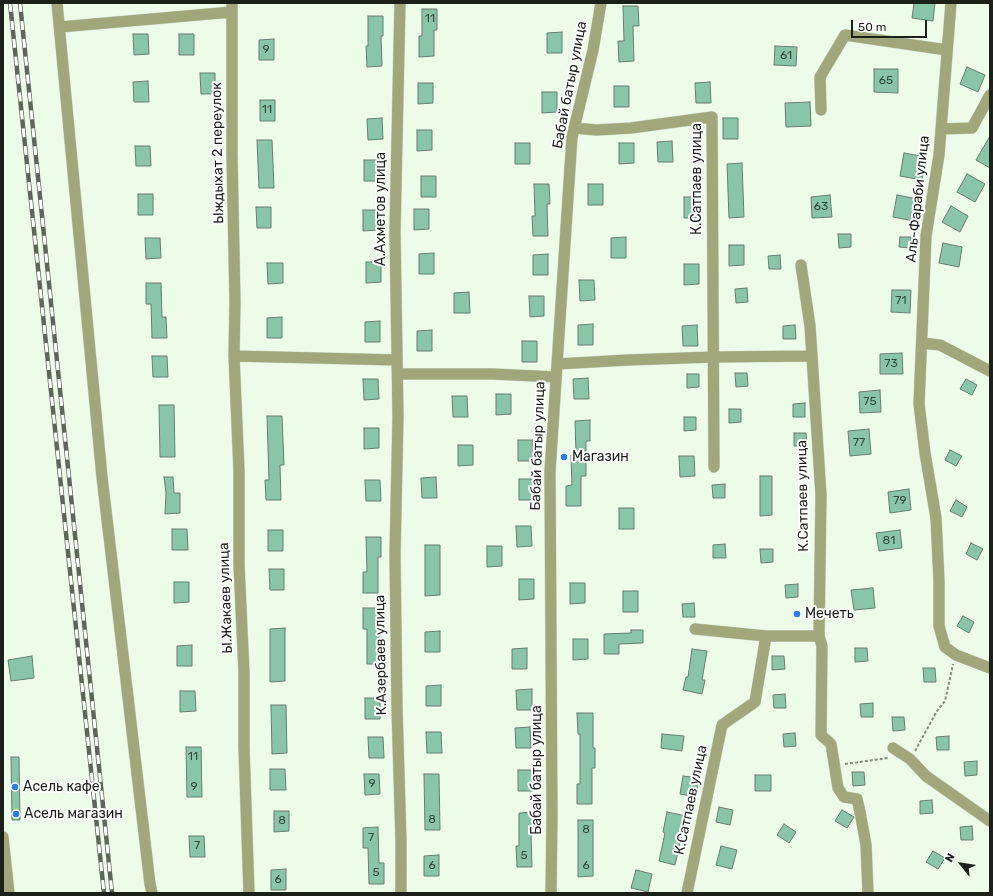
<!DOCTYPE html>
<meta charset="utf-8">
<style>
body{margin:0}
#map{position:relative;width:993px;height:896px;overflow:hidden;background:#edfce9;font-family:Rubik,sans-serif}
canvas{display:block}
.frame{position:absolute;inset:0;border:4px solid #1b2019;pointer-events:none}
.north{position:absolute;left:941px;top:844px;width:40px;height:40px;-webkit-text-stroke:3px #fff;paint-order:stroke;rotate:300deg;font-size:11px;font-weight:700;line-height:16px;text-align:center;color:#1b2019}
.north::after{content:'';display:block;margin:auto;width:14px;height:18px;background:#1b2019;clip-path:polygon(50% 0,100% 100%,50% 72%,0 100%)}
.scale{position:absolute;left:851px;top:20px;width:76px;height:18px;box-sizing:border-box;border:2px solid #1b2019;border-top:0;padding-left:5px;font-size:12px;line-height:14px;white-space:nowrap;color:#1b2019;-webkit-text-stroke:3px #fff;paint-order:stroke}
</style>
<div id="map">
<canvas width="993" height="896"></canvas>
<div class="frame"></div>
<div class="north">N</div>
<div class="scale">50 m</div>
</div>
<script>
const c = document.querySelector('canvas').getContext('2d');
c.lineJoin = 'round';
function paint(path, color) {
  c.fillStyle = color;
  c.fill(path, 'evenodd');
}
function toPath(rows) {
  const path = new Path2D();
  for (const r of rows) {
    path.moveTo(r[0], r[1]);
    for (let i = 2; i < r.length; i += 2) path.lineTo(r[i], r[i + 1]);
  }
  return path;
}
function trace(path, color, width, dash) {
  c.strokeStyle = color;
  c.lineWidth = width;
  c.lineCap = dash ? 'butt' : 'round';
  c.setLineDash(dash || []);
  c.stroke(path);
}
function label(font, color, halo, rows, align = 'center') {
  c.font = font + ' Rubik,sans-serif';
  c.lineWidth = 4;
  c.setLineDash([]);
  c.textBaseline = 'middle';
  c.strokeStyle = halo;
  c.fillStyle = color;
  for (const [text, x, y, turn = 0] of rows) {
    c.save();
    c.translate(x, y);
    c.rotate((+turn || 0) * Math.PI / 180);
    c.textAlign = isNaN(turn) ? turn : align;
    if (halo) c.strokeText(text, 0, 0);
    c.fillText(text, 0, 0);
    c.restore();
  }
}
const building = toPath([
 [914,3,935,3,933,21,912,18,914,3],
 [623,6,638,6,639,26,633,26,634,61,619,62,618,41,624,41,623,6],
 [422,9,437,9,437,30,434,30,434,56,419,57,419,36,422,36,422,9],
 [368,16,383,16,383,36,381,36,382,66,367,67,366,46,368,46,368,16],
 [562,32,562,53,547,53,547,33,562,32],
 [133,34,148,34,149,54,134,55,133,34],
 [179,34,194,34,194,55,179,55,179,34],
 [274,39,274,60,259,60,259,40,274,39],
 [775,46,797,47,796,66,774,65,775,46],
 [967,67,985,75,978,92,960,84,967,67],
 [874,69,898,69,898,93,874,92,874,69],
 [200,73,215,73,215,94,201,94,200,73],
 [148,81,149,102,134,102,133,82,148,81],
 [710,82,711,103,696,103,695,83,710,82],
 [418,83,433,83,433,103,418,104,418,83],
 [614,86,629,86,629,107,614,107,614,86],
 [542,92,557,92,557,112,542,113,542,92],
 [260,100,275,100,275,121,260,121,260,100],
 [810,102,811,126,786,127,785,103,810,102],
 [382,118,383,139,368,140,367,119,382,118],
 [723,118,738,118,738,139,723,139,723,118],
 [417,130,432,130,432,150,417,151,417,130],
 [990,136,990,168,976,160,990,136],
 [257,140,272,140,274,188,259,188,257,140],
 [672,141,673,162,658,162,657,142,672,141],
 [515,143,530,143,530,164,515,164,515,143],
 [619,143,634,143,634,163,619,164,619,143],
 [135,146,150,146,151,166,136,166,135,146],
 [904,153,926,157,922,180,900,176,904,153],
 [364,160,379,160,379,181,364,181,364,160],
 [742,163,744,217,729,218,727,164,742,163],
 [967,174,985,184,975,202,957,192,967,174],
 [421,176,436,176,436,197,421,197,421,176],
 [534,184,549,184,550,204,547,204,548,236,533,236,532,216,535,216,534,184],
 [588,184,603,184,603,205,588,205,588,184],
 [138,194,153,194,153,215,138,215,138,194],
 [830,195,832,217,812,218,811,197,830,195],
 [897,195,918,199,914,221,893,217,897,195],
 [684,197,699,197,700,218,684,218,684,197],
 [951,206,968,216,960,232,942,222,951,206],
 [256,207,271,207,271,228,257,228,256,207],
 [414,209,429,209,429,229,414,230,414,209],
 [363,210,378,210,378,230,363,231,363,210],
 [838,234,851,234,851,247,839,248,838,234],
 [626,237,626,258,611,258,611,238,626,237],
 [900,237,911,237,910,248,899,247,900,237],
 [145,238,160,238,161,258,146,259,145,238],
 [943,243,962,247,959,267,939,263,943,243],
 [729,245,744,245,744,265,729,266,729,245],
 [434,253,434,274,419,274,419,254,434,253],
 [548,254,548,275,533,275,533,255,548,254],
 [780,255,781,269,769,269,768,256,780,255],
 [366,262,381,262,381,282,366,283,366,262],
 [267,263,283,263,283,283,268,284,267,263],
 [684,264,699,264,699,284,684,285,684,264],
 [579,280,594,280,595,300,580,301,579,280],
 [146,283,161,283,162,317,166,317,167,338,152,338,151,304,146,304,146,283],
 [747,288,748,302,736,303,735,289,747,288],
 [892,290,911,290,910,313,891,312,892,290],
 [469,292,470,313,454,313,454,293,469,292],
 [529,296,544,296,544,316,530,317,529,296],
 [282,317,282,338,267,338,267,318,282,317],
 [380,321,380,342,365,342,365,322,380,321],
 [593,324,593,345,578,345,578,325,593,324],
 [697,325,698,346,683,346,682,326,697,325],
 [795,325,796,339,783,339,783,326,795,325],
 [432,330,432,351,417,351,417,331,432,330],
 [522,341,537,341,537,362,522,362,522,341],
 [902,353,903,374,880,374,880,354,902,353],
 [152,356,167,356,168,377,153,377,152,356],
 [735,373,747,373,748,386,736,387,735,373],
 [687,374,699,374,699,387,687,388,687,374],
 [588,378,589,399,574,399,573,379,588,378],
 [363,379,378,379,379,399,364,400,363,379],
 [966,379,977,385,972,395,960,389,966,379],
 [880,390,881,412,860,413,859,392,880,390],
 [496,394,511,394,511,414,496,415,496,394],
 [452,396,467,396,468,417,453,417,452,396],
 [805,403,805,417,793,417,793,404,805,403],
 [159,405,174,405,175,457,160,457,159,405],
 [729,409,741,409,741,422,729,423,729,409],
 [267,416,282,416,284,465,280,465,281,500,266,500,265,480,269,480,267,416],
 [684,417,696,417,696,430,684,431,684,417],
 [590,420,590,441,586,441,586,476,581,476,581,506,566,506,566,486,572,485,571,455,576,455,575,421,590,420],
 [364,428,379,428,379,448,364,449,364,428],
 [869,429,871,454,850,456,848,431,869,429],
 [794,433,806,433,807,446,794,446,794,433],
 [518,440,533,440,533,461,518,461,518,440],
 [458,445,473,445,473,465,458,466,458,445],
 [950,450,962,456,956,466,945,460,950,450],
 [679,456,694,456,695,476,680,477,679,456],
 [760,476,772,476,772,515,760,516,760,476],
 [164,477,173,477,174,493,180,493,180,513,165,514,166,493,164,477],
 [436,477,437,498,422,498,421,478,436,477],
 [519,479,534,479,534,500,519,500,519,479],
 [365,480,380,480,381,501,366,501,365,480],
 [725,484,725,498,713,498,712,485,725,484],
 [909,489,911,510,890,513,888,492,909,489],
 [956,500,967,507,962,517,950,511,956,500],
 [619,508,634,508,634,529,619,529,619,508],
 [516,526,531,526,532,546,517,547,516,526],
 [172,529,187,529,188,550,172,550,172,529],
 [268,530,283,530,283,551,268,551,268,530],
 [900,530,902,548,879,551,876,533,900,530],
 [366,537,381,537,381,557,378,557,378,593,363,593,363,572,367,572,366,537],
 [971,543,983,549,977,560,966,554,971,543],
 [725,544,726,558,713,558,713,545,725,544],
 [425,545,440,545,440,595,425,596,425,545],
 [487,546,502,546,502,566,487,567,487,546],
 [760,549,773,549,773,562,761,563,760,549],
 [269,569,284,569,284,590,270,590,269,569],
 [519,579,534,579,534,599,519,600,519,579],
 [174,582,189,582,189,602,174,603,174,582],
 [570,583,585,583,585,603,570,604,570,583],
 [798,584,798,597,786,598,785,585,798,584],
 [873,588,875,608,854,610,851,590,873,588],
 [623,591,638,591,638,612,623,612,623,591],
 [694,603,695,617,683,617,682,604,694,603],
 [363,608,378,608,379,643,382,643,382,664,367,664,367,629,363,629,363,608],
 [963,616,974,622,969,633,957,626,963,616],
 [285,628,285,681,270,682,270,629,285,628],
 [631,630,643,630,643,643,619,644,619,654,604,654,604,634,631,633,631,630],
 [440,631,440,652,425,652,425,632,440,631],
 [573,639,588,639,588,659,573,660,573,639],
 [192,645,192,666,177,666,177,646,192,645],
 [527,648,527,669,512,669,512,649,527,648],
 [855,648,867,648,868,661,855,662,855,648],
 [692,649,707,651,702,680,705,680,702,694,683,690,686,677,688,677,692,649],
 [32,656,34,678,11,681,8,660,32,656],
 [772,656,784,656,785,669,772,670,772,656],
 [923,668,935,668,936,682,924,682,923,668],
 [441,685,441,706,426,706,426,686,441,685],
 [532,689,532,710,517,710,516,690,532,689],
 [180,691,195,691,196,711,180,712,180,691],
 [785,694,786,708,774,708,773,695,785,694],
 [365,698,380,698,380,719,365,719,365,698],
 [873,703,873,717,861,717,860,704,873,703],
 [271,705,286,705,287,753,272,754,271,705],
 [577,713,593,713,593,748,595,748,595,768,592,768,592,804,577,804,577,784,580,784,580,734,578,734,577,713],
 [892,717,904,717,905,730,893,731,892,717],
 [530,727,531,748,516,748,515,728,530,727],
 [426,732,441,732,442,753,427,753,426,732],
 [795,733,796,746,784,747,783,734,795,733],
 [662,734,684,736,682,751,661,748,662,734],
 [949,736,949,750,937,750,936,737,949,736],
 [368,737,383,737,384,758,369,758,368,737],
 [186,747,201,747,202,797,187,797,186,747],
 [11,757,19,757,20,820,12,820,11,757],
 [977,761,977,775,965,776,964,762,977,761],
 [270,769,285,769,286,790,270,790,270,769],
 [518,770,533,770,533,791,518,791,518,770],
 [852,772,864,772,865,785,853,786,852,772],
 [364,774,379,774,380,794,365,795,364,774],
 [424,774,439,774,440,830,425,830,424,774],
 [755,775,771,775,771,791,755,791,755,775],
 [683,776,699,778,696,797,680,794,683,776],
 [932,800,933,813,920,814,920,801,932,800],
 [719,807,733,810,730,825,716,822,719,807],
 [842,810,854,817,847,828,835,821,842,810],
 [274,811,289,811,289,831,274,832,274,811],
 [534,812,534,833,531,833,532,867,517,867,516,846,519,846,519,813,534,812],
 [667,812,686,816,675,865,659,861,665,833,663,832,667,812],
 [578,820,593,820,593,876,578,877,578,820],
 [784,824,796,832,789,843,777,835,784,824],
 [972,826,973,840,961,840,960,827,972,826],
 [378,827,379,863,384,863,384,884,369,884,368,848,363,848,363,828,378,827],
 [189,836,204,836,205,857,190,857,189,836],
 [721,846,737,850,732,869,716,865,721,846],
 [933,851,945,858,938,869,926,862,933,851],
 [439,855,439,876,424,876,424,856,439,855],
 [286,869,286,890,271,890,271,870,286,869],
 [636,870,652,874,648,892,631,888,636,870]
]);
paint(building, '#88c6a7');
trace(building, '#687d72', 1);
const minor = toPath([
 [57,3,102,477,150,884,152,893],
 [232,3,232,155,235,302,234,356,239,471,239,565,244,673,244,748,249,893],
 [400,3,395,231,398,416,395,555,397,708,401,841,401,893],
 [951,3,939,155,926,236,919,404,925,453,936,518,939,581,939,626,945,647,956,655,990,668],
 [60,27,232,12],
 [821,110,820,77,845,35,947,50],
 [574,128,596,130,631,128,712,117,714,467],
 [941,129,972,128,990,95],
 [922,343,940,345,990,371],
 [234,356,397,360],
 [557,364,628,360,714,357,812,356],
 [398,374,493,374,556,377],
 [695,629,766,636],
 [819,636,822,646,821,735,831,744,838,788,844,797,857,799,860,812,866,845,868,893],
 [893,748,910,759,926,776,990,821],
 [3,837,9,893],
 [551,893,552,816,550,471,572,137,593,50,601,3],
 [687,893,722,725,755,702,766,636,819,636,821,495,810,326,801,265]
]);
trace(minor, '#cbd9c8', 12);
trace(toPath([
 [915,751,937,711,945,701,953,664],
 [845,764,888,758]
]), '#828c7f', 2, [3, 2]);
trace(minor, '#a1a77b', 11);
const rail = toPath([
 [10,3,104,893],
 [20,3,112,893]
]);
trace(rail, '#5e665b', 4.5);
trace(rail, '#fff', 3, [9]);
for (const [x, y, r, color] of [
 [564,457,4,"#287de8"],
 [797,614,4,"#287de8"],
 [15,787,4,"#287de8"],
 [16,814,4,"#287de8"]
]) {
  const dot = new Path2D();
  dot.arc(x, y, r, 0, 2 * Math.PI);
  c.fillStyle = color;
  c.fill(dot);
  trace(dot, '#fff', 1.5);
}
label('12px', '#364a3c', null, [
 ["11",430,19],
 ["9",266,50],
 ["61",786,56],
 ["65",886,81],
 ["11",267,110],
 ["63",821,207],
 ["71",901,301],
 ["73",891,364],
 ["75",870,402],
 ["77",859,443],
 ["79",900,501],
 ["81",889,541],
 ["11",193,757],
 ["9",372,784],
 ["9",194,787],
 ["8",432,820],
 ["8",282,821],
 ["8",586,830],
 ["7",371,838],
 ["7",197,846],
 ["5",524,856],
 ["6",432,866],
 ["6",586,866],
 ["5",376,873],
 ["6",278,880]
]);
label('14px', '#1b2019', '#fff', [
 ["Бабай батыр улица",570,85,-79],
 ["Ыждыхат 2 переулок",218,153,-91],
 ["К.Сатпаев улица",697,179,-90],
 ["Аль-Фараби улица",918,199,-84],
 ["А.Ахметов улица",381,209,-90],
 ["Бабай батыр улица",538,446,-88],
 ["К.Сатпаев улица",803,496,-91],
 ["Ы.Жакаев улица",226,598,-92],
 ["К.Азербаев улица",381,655,-91],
 ["Бабай батыр улица",537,770,-90],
 ["К.Сатпаев улица",691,800,-78]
]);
label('14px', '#1b2019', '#fff', [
 ["Магазин",572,457],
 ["Мечеть",805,614],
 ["Асель кафе",23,787],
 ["Асель магазин",24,814]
], 'left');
</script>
